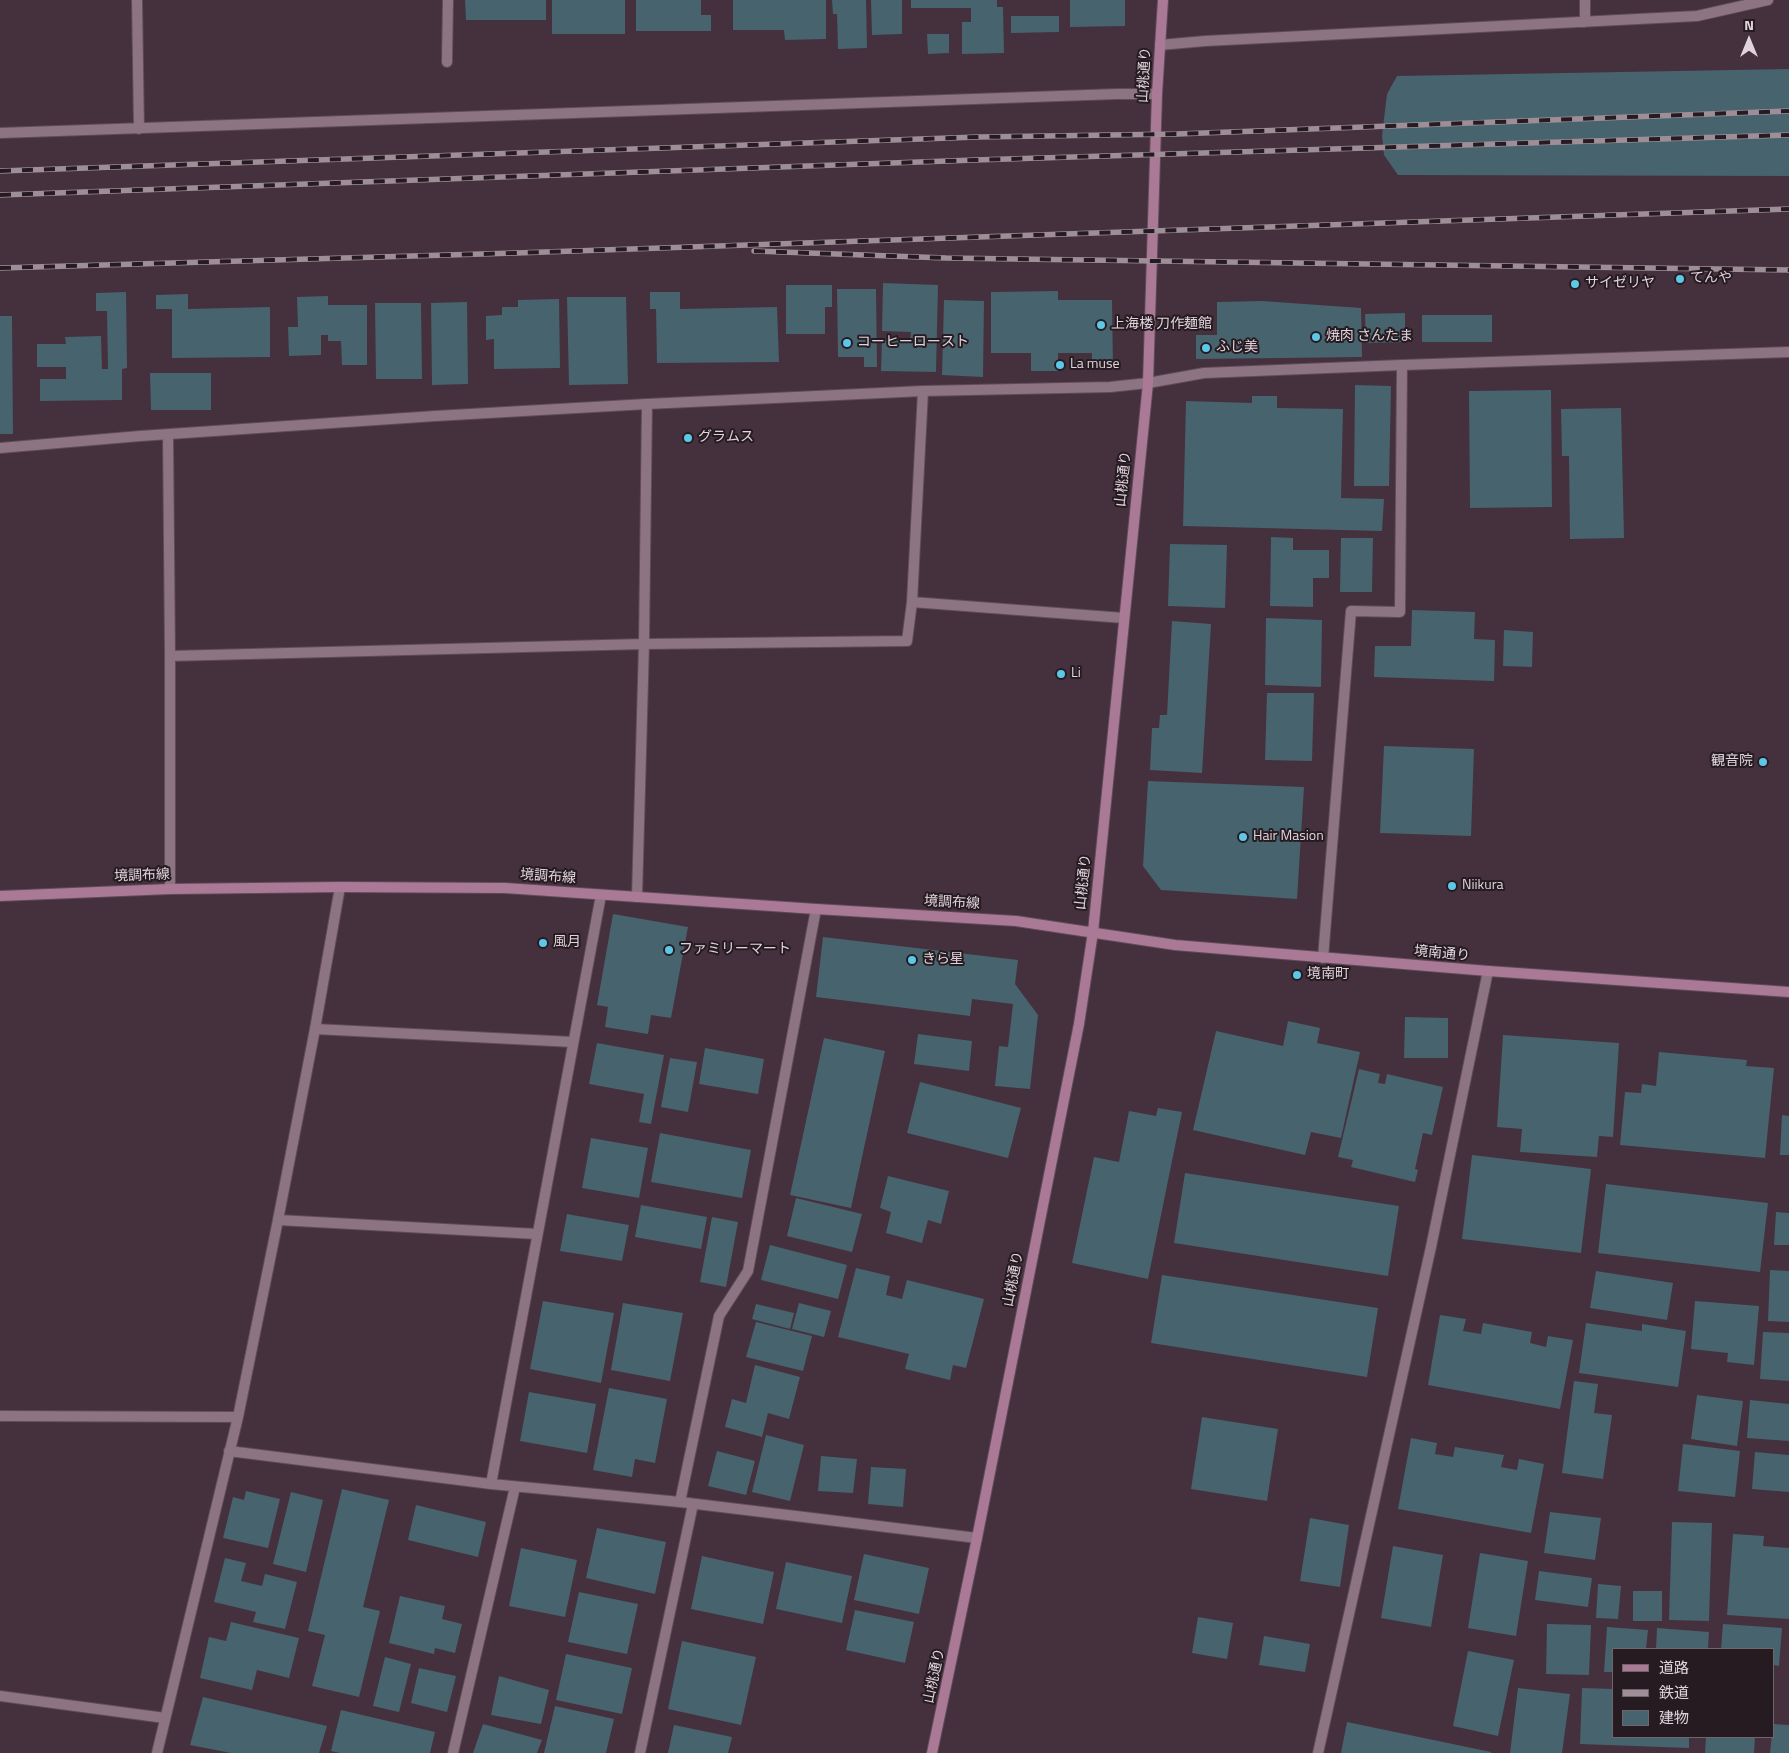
<!DOCTYPE html>
<meta charset="utf-8">
<style>
body{margin:0}
#map{position:relative;width:1789px;height:1753px;overflow:hidden;background:#45303d;font-family:"Titillium Web","Noto Sans JP",sans-serif}
canvas{display:block}
.legend{position:absolute;left:1612px;top:1648px;width:162px;height:90px;box-sizing:border-box;background:#251b21;border:1px solid #70656b;margin:0;padding:6px 9px;list-style:none;font-size:15px;color:#e1d3db}
.legend li{display:flex;align-items:center;gap:10px;height:25px}
.legend b{width:25px;border:1px solid #70656b}
.north{position:absolute;left:1724px;top:15px;width:50px;height:50px;-webkit-text-stroke:4px #251b21;paint-order:stroke;rotate:0deg;font-size:14px;font-weight:700;line-height:20px;text-align:center;color:#e1d3db}
.north::after{content:'';display:block;margin:auto;width:18px;height:22px;background:#e1d3db;clip-path:polygon(50% 0,100% 100%,50% 72%,0 100%)}
</style>
<div id="map">
<canvas width="1789" height="1753"></canvas>
<ul class="legend">
<li><b style="height:6px;background:#aa7996"></b>道路</li>
<li><b style="height:6px;background:#9f8e98"></b>鉄道</li>
<li><b style="height:14px;background:#47636d"></b>建物</li>
</ul>
<div class="north">N</div>
</div>
<script>
const c = document.querySelector('canvas').getContext('2d');
c.lineJoin = 'round';
function paint(path, color) {
  c.fillStyle = color;
  c.fill(path, 'evenodd');
}
function toPath(rows) {
  const path = new Path2D();
  for (const r of rows) {
    path.moveTo(r[0], r[1]);
    for (let i = 2; i < r.length; i += 2) path.lineTo(r[i], r[i + 1]);
  }
  return path;
}
function trace(path, color, width, dash) {
  c.strokeStyle = color;
  c.lineWidth = width;
  c.lineCap = dash ? 'butt' : 'round';
  c.setLineDash(dash || []);
  c.stroke(path);
}
function label(font, color, halo, rows, align = 'center') {
  c.font = font + ' "Titillium Web","Noto Sans JP",sans-serif';
  c.lineWidth = 4;
  c.setLineDash([]);
  c.textBaseline = 'middle';
  c.strokeStyle = halo;
  c.fillStyle = color;
  for (const [text, x, y, turn = 0] of rows) {
    c.save();
    c.translate(x, y);
    c.rotate((+turn || 0) * Math.PI / 180);
    c.textAlign = isNaN(turn) ? turn : align;
    if (halo) c.strokeText(text, 0, 0);
    c.fillText(text, 0, 0);
    c.restore();
  }
}
paint(toPath([
 [465,0,546,0,546,20,466,20],
 [552,0,625,0,625,34,552,34],
 [636,0,701,0,701,15,711,15,711,31,636,31],
 [733,0,826,0,826,39,785,40,784,30,733,30],
 [832,0,866,0,867,48,838,49,837,14,833,14],
 [871,0,902,0,902,34,872,35],
 [911,0,997,0,997,7,1003,7,1004,53,962,54,962,22,971,22,971,8,911,8],
 [1070,0,1125,0,1125,26,1070,27],
 [1011,16,1059,16,1059,32,1011,33],
 [927,34,949,34,949,53,928,54],
 [1789,69,1789,176,1398,175,1384,155,1382,136,1387,94,1397,76],
 [883,283,938,285,936,372,881,371,882,340,910,341,911,332,882,331],
 [786,285,832,285,832,307,825,307,825,334,786,334],
 [837,289,876,289,877,367,864,367,864,357,838,357],
 [1058,291,1058,300,1112,300,1113,369,1092,369,1092,353,1058,353,1058,371,1031,371,1031,353,991,353,991,292],
 [126,292,127,368,122,369,122,400,40,401,40,379,66,379,66,367,37,367,37,344,66,344,65,337,101,336,102,369,108,369,107,311,96,311,96,293],
 [650,292,680,292,680,309,777,307,779,362,657,363,656,309,650,309],
 [188,294,188,309,270,307,270,357,172,358,172,309,156,309,156,295],
 [328,296,328,305,367,305,367,365,342,365,341,341,328,341,328,335,321,335,321,355,289,356,288,327,298,327,297,297],
 [567,297,626,297,628,384,569,385],
 [559,299,560,368,494,369,494,339,486,340,486,316,502,315,502,307,518,307,518,300],
 [944,300,984,301,983,377,942,375],
 [1262,301,1361,308,1362,357,1196,359,1196,335,1217,335,1217,302],
 [467,302,468,384,432,385,431,303],
 [375,303,421,303,422,379,376,379],
 [1405,313,1405,342,1366,343,1365,314],
 [1422,315,1492,315,1492,342,1422,342],
 [0,316,12,316,13,434,0,434],
 [150,373,211,373,211,410,151,410],
 [1355,385,1391,386,1389,486,1354,486],
 [1551,390,1552,507,1470,508,1469,391],
 [1252,396,1277,396,1277,408,1343,409,1341,498,1384,499,1382,531,1183,526,1186,401,1252,403],
 [1621,408,1624,538,1570,539,1569,456,1562,456,1561,409],
 [1271,537,1293,538,1293,550,1329,550,1329,578,1313,578,1313,607,1270,606],
 [1341,538,1373,538,1372,592,1340,592],
 [1170,544,1227,545,1225,608,1168,606],
 [1412,610,1475,612,1474,639,1495,640,1494,681,1374,677,1375,646,1411,646],
 [1266,618,1322,620,1321,687,1265,685],
 [1172,621,1211,624,1202,773,1150,770,1152,728,1159,728,1160,715,1167,715],
 [1504,630,1533,632,1532,667,1503,666],
 [1267,693,1314,693,1312,761,1265,760],
 [1384,746,1474,749,1471,836,1380,833],
 [1148,781,1304,787,1297,899,1161,890,1143,866],
 [613,914,688,927,671,1018,651,1015,648,1034,605,1027,608,1007,597,1005],
 [823,937,1018,960,1015,984,1038,1015,1030,1089,995,1086,999,1046,1008,1047,1013,1004,972,999,970,1016,816,997],
 [1405,1017,1448,1018,1448,1058,1404,1058],
 [1288,1021,1320,1028,1317,1043,1360,1052,1341,1138,1311,1132,1305,1155,1193,1130,1216,1031,1283,1046],
 [918,1034,972,1041,969,1071,914,1064],
 [1503,1035,1619,1043,1613,1137,1599,1136,1597,1157,1520,1152,1522,1129,1497,1127],
 [824,1038,885,1051,851,1208,790,1195],
 [597,1043,664,1055,651,1124,639,1122,644,1094,589,1084],
 [705,1048,764,1059,758,1094,699,1084],
 [1659,1052,1747,1060,1746,1066,1774,1068,1765,1158,1620,1145,1625,1092,1641,1093,1642,1084,1656,1086],
 [670,1058,697,1062,688,1112,661,1107],
 [1359,1069,1380,1074,1378,1083,1385,1084,1387,1074,1443,1087,1432,1135,1423,1133,1415,1169,1418,1170,1415,1182,1351,1167,1353,1160,1338,1157],
 [920,1082,1021,1108,1008,1158,907,1133],
 [1158,1108,1182,1112,1148,1279,1072,1263,1094,1157,1119,1162,1129,1111,1156,1116],
 [1782,1115,1789,1116,1789,1155,1780,1155],
 [660,1133,751,1150,742,1198,651,1182],
 [591,1138,648,1148,639,1198,582,1188],
 [1472,1155,1591,1169,1581,1253,1462,1239],
 [1185,1173,1399,1206,1388,1276,1174,1243],
 [888,1176,949,1191,941,1224,928,1220,922,1243,886,1233,891,1212,880,1208],
 [1606,1184,1768,1203,1760,1272,1598,1253],
 [796,1198,862,1214,852,1252,787,1236],
 [641,1205,707,1217,701,1249,635,1237],
 [1776,1212,1789,1213,1789,1245,1774,1245],
 [567,1214,629,1225,622,1261,560,1251],
 [712,1217,738,1222,726,1287,700,1282],
 [770,1245,847,1265,838,1299,761,1280],
 [856,1268,890,1276,886,1295,902,1299,907,1280,984,1299,966,1368,953,1365,950,1380,905,1369,909,1354,838,1337],
 [1770,1270,1789,1271,1789,1322,1768,1321],
 [1596,1271,1673,1283,1667,1320,1590,1308],
 [1162,1275,1378,1308,1367,1377,1151,1343],
 [543,1301,614,1313,601,1383,530,1369],
 [1695,1301,1759,1306,1754,1365,1727,1362,1728,1353,1691,1349],
 [623,1303,683,1313,670,1381,611,1370],
 [799,1303,831,1311,824,1337,792,1329],
 [756,1304,794,1313,790,1329,752,1319],
 [1440,1315,1466,1319,1463,1331,1481,1334,1483,1323,1532,1332,1530,1343,1546,1347,1548,1336,1573,1340,1560,1409,1428,1385],
 [756,1322,812,1336,803,1371,746,1357],
 [1586,1323,1642,1331,1642,1324,1686,1331,1678,1387,1579,1373],
 [1763,1332,1789,1333,1789,1381,1760,1379],
 [755,1365,800,1377,789,1419,768,1413,762,1437,725,1427,732,1399,746,1403],
 [1574,1381,1598,1384,1594,1413,1612,1415,1603,1479,1562,1473],
 [609,1388,667,1399,655,1463,635,1459,632,1477,593,1470],
 [529,1392,596,1404,587,1453,520,1441],
 [1697,1395,1743,1401,1737,1446,1691,1439],
 [1750,1400,1789,1404,1789,1441,1747,1438],
 [1202,1417,1278,1429,1267,1501,1191,1489],
 [766,1435,804,1445,790,1501,752,1492],
 [1411,1438,1437,1443,1435,1454,1453,1457,1455,1447,1504,1455,1501,1467,1517,1470,1519,1459,1544,1464,1531,1533,1398,1509],
 [1683,1444,1740,1451,1735,1497,1678,1491],
 [717,1451,755,1461,746,1495,708,1486],
 [1755,1452,1789,1455,1789,1492,1752,1489],
 [821,1456,857,1459,853,1493,818,1491],
 [871,1467,906,1469,903,1507,868,1504],
 [342,1489,389,1500,363,1607,380,1611,359,1697,312,1686,325,1635,308,1631],
 [246,1491,280,1499,268,1548,223,1538,233,1497,244,1500],
 [291,1492,323,1500,306,1572,273,1564],
 [416,1505,486,1522,478,1557,408,1540],
 [1550,1512,1601,1518,1595,1560,1544,1553],
 [1310,1518,1349,1525,1340,1587,1300,1581],
 [1672,1522,1712,1523,1709,1621,1669,1620],
 [597,1528,666,1542,655,1594,586,1578],
 [1733,1534,1764,1536,1763,1546,1789,1548,1789,1619,1727,1615],
 [1393,1546,1443,1555,1431,1627,1381,1618],
 [521,1548,577,1560,565,1617,509,1606],
 [1480,1553,1528,1561,1516,1636,1468,1628],
 [864,1554,929,1568,919,1614,854,1600],
 [702,1556,774,1572,763,1624,691,1609],
 [225,1558,246,1563,241,1581,262,1586,265,1574,297,1582,285,1629,253,1622,256,1612,214,1602],
 [786,1562,852,1576,842,1623,776,1609],
 [1539,1571,1592,1578,1588,1607,1535,1600],
 [1598,1584,1621,1586,1618,1619,1596,1618],
 [1633,1591,1662,1591,1662,1621,1633,1621],
 [579,1592,638,1604,627,1654,568,1642],
 [400,1596,445,1606,442,1619,462,1624,455,1653,435,1648,434,1654,389,1643],
 [855,1610,914,1622,905,1663,846,1650],
 [1198,1617,1233,1623,1227,1659,1192,1653],
 [231,1622,299,1638,289,1678,257,1670,252,1690,200,1678,209,1637,226,1641],
 [1547,1624,1591,1625,1589,1675,1546,1674],
 [1723,1624,1782,1628,1779,1666,1773,1665,1773,1649,1721,1649],
 [1607,1627,1648,1630,1646,1649,1613,1649,1613,1672,1604,1672],
 [1657,1628,1709,1632,1708,1649,1656,1649],
 [1264,1636,1310,1644,1305,1672,1259,1665],
 [682,1641,756,1657,741,1725,668,1709],
 [1468,1651,1514,1660,1498,1736,1453,1726],
 [566,1654,632,1668,622,1714,556,1700],
 [385,1657,411,1664,399,1712,373,1706],
 [419,1668,456,1676,447,1712,411,1703],
 [499,1676,549,1690,541,1724,491,1715],
 [1518,1688,1570,1694,1562,1753,1510,1753],
 [1582,1688,1613,1689,1613,1737,1689,1737,1689,1748,1580,1744],
 [203,1697,327,1726,319,1753,231,1753,190,1745],
 [555,1706,614,1719,606,1753,544,1753],
 [341,1710,435,1732,430,1753,340,1753,331,1751],
 [1347,1722,1491,1752,1491,1753,1341,1753],
 [483,1724,542,1740,537,1753,473,1753],
 [1773,1724,1789,1725,1789,1753,1770,1753],
 [674,1725,732,1737,728,1753,668,1753],
 [1706,1737,1755,1737,1754,1753,1705,1753]
]), '#47636d');
const lane = toPath([
 [447,62,448,0],
 [168,435,170,656,170,889],
 [912,602,1124,618],
 [170,656,644,644,647,404],
 [637,897,644,644,907,641,912,602,923,391],
 [1323,958,1351,611,1400,612,1402,365],
 [315,1029,573,1042],
 [278,1220,537,1234],
 [680,1502,719,1316,748,1271,816,909],
 [0,1696,165,1718]
]);
const street = toPath([
 [137,0,139,129],
 [1585,0,1585,22],
 [1160,45,1205,41,1697,16,1768,0],
 [0,133,1117,94,1157,94],
 [0,448,140,436,435,416,647,404,923,391,1110,387,1148,383,1204,373,1402,365,1789,352],
 [0,1416,238,1417],
 [229,1451,491,1484,680,1502,977,1538],
 [491,1484,601,895],
 [157,1753,238,1417,278,1220,315,1029,340,887],
 [453,1753,515,1487],
 [640,1753,693,1504],
 [1318,1753,1431,1247,1488,971]
]);
const secondary = toPath([
 [0,896,170,889,340,887,505,888,816,909,1016,921,1175,945,1488,971,1789,992],
 [932,1753,977,1538,1079,1024,1093,932,1148,383,1157,94,1163,0]
]);
trace(lane, '#5e4c57', 12);
trace(street, '#5e4c57', 12);
trace(secondary, '#5e4c57', 12);
trace(lane, '#8d7482', 10);
trace(street, '#8d7482', 10);
trace(secondary, '#aa7996', 10);
const rail = toPath([
 [0,171,978,137,1177,134,1789,111],
 [0,195,975,160,1789,135],
 [754,251,946,258,1789,270],
 [0,268,516,253,1789,209]
]);
trace(rail, '#9f8e98', 5.5);
trace(rail, '#251b21', 4, [11]);
for (const [x, y, r, color] of [
 [1680,279,5,"#5dc7e8"],
 [1575,284,5,"#5dc7e8"],
 [1101,325,5,"#5dc7e8"],
 [1316,337,5,"#5dc7e8"],
 [847,343,5,"#5dc7e8"],
 [1206,348,5,"#5dc7e8"],
 [1060,365,5,"#5dc7e8"],
 [688,438,5,"#5dc7e8"],
 [1061,674,5,"#5dc7e8"],
 [1763,762,5,"#5dc7e8"],
 [1243,837,5,"#5dc7e8"],
 [1452,886,5,"#5dc7e8"],
 [543,943,5,"#5dc7e8"],
 [669,950,5,"#5dc7e8"],
 [912,960,5,"#5dc7e8"],
 [1297,975,5,"#5dc7e8"]
]) {
  const dot = new Path2D();
  dot.arc(x, y, r, 0, 2 * Math.PI);
  c.fillStyle = color;
  c.fill(dot);
  trace(dot, '#251b21', 2);
}
label('14px', '#e1d3db', '#251b21', [
 ["山桃通り",1145,75,-87],
 ["山桃通り",1124,479,-84],
 ["境調布線",142,876,-2],
 ["境調布線",548,877,4],
 ["山桃通り",1084,882,-84],
 ["境調布線",952,903,3],
 ["境南通り",1442,954,5],
 ["山桃通り",1014,1279,-79],
 ["山桃通り",935,1676,-78]
]);
label('14px', '#e1d3db', '#251b21', [
 ["てんや",1690,279],
 ["サイゼリヤ",1585,284],
 ["上海楼 刀作麺館",1111,325],
 ["焼肉 さんたま",1326,337],
 ["コーヒーロースト",857,343],
 ["ふじ美",1216,348],
 ["La muse",1070,365],
 ["グラムス",698,438],
 ["Li",1071,674],
 ["観音院",1753,762,"right"],
 ["Hair Masion",1253,837],
 ["Niikura",1462,886],
 ["風月",553,943],
 ["ファミリーマート",679,950],
 ["きら星",922,960],
 ["境南町",1307,975]
], 'left');
</script>
